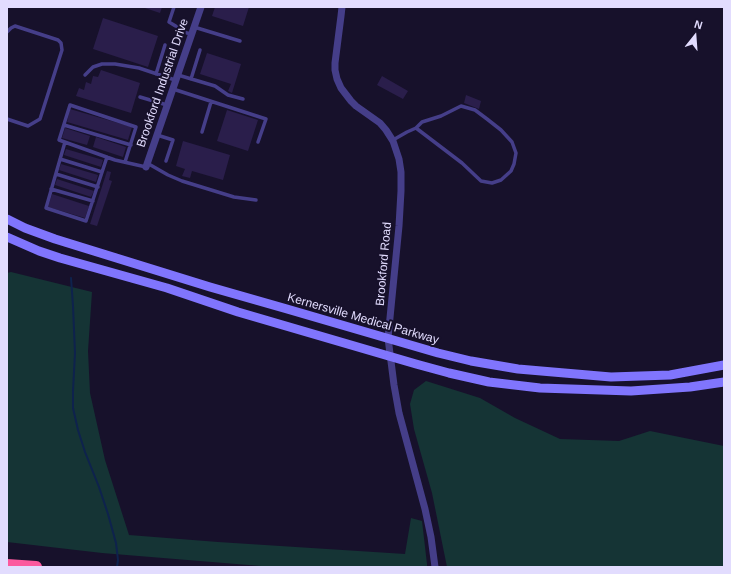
<!DOCTYPE html>
<style>
body{margin:0}
#map{position:relative;width:731px;height:574px;overflow:hidden;background:#17112b;font-family:Arial,sans-serif}
canvas{display:block}
.frame{position:absolute;inset:0;border:8px solid #e2dcfe;pointer-events:none}
.north{position:absolute;left:675px;top:16px;width:40px;height:40px;-webkit-text-stroke:3px #17112b;paint-order:stroke;rotate:17deg;font-size:11px;font-weight:700;line-height:16px;text-align:center;color:#e2dcfe}
.north::after{content:'';display:block;margin:auto;width:14px;height:18px;background:#e2dcfe;clip-path:polygon(50% 0,100% 100%,50% 72%,0 100%)}
</style>
<div id="map">
<canvas width="731" height="574"></canvas>
<div class="frame"></div>
<div class="north">N</div>
</div>
<script>
const c = document.querySelector('canvas').getContext('2d');
c.lineJoin = 'round';
function paint(path, color) {
  c.fillStyle = color;
  c.fill(path, 'evenodd');
}
function toPath(rows) {
  const path = new Path2D();
  for (const r of rows) {
    path.moveTo(r[0], r[1]);
    for (let i = 2; i < r.length; i += 2) path.lineTo(r[i], r[i + 1]);
  }
  return path;
}
function trace(path, color, width, dash) {
  c.strokeStyle = color;
  c.lineWidth = width;
  c.lineCap = dash ? 'butt' : 'round';
  c.setLineDash(dash || []);
  c.stroke(path);
}
function label(font, color, halo, rows, align = 'center') {
  c.font = font + ' Arial,sans-serif';
  c.lineWidth = 4;
  c.setLineDash([]);
  c.textBaseline = 'middle';
  c.strokeStyle = halo;
  c.fillStyle = color;
  for (const [text, x, y, turn = 0] of rows) {
    c.save();
    c.translate(x, y);
    c.rotate((+turn || 0) * Math.PI / 180);
    c.textAlign = isNaN(turn) ? turn : align;
    if (halo) c.strokeText(text, 0, 0);
    c.fillText(text, 0, 0);
    c.restore();
  }
}
paint(toPath([
 [11,272,92,292,88,351,90,393,105,460,129,535,218,542,405,554,411,518,422,521,427,564,427,567,273,567,102,553,7,542,7,273],
 [426,381,480,398,515,418,560,439,619,441,650,431,724,446,724,567,447,567,432,493,414,429,410,404,414,390]
]), '#153435');
trace(toPath([
 [71,278,73,306,75,353,73,391,73,408,78,430,85,452,99,487,108,514,116,543,118,560,117,567]
]), '#0e224d', 2);
paint(toPath([
 [142,7,162,7,160,13],
 [215,7,249,7,243,26,212,16],
 [103,18,158,36,148,67,93,49],
 [207,53,241,64,232,93,228,91,231,84,200,74],
 [101,70,140,83,131,113,76,96,79,88,84,90,86,82,91,84,93,76,98,77],
 [382,76,408,91,403,99,377,85],
 [466,95,481,101,479,109,464,103],
 [70,109,132,127,128,140,67,122],
 [227,110,258,120,248,151,217,141],
 [65,128,90,136,87,145,62,138],
 [96,137,126,147,123,157,93,147],
 [183,141,230,155,223,180,192,171,190,178,182,176,185,169,176,166],
 [66,149,103,160,101,167,64,155],
 [61,164,98,175,96,182,59,170],
 [107,171,111,172,109,180,112,181,97,226,90,224],
 [57,179,94,191,91,197,55,185],
 [52,194,89,206,85,218,48,207]
]), '#2a1e4b');
trace(toPath([
 [174,7,169,22,187,33,192,34],
 [194,27,240,41],
 [7,32,11,28,15,26,58,40,61,43,62,50,40,119,28,126,7,119],
 [156,74,165,45],
 [85,75,93,67,102,64,115,64,139,68,175,80],
 [178,75,215,86,228,95,243,99],
 [191,79,200,50],
 [173,89,266,119,258,142],
 [140,97,167,105],
 [64,125,131,145],
 [202,132,211,102],
 [157,135,173,140,166,161],
 [393,140,407,132,416,128,422,122,441,116,461,106,475,110,487,119,501,130,512,142,516,153,514,164,511,171,501,180,492,183,481,181,462,163,416,128],
 [65,142,46,208,86,221,107,157],
 [60,159,102,172],
 [125,162,136,127,70,105,59,140,115,160,146,167],
 [147,163,168,175,182,181,234,197,256,200],
 [56,174,98,187],
 [51,189,93,201]
]), '#453e89', 3.5);
trace(toPath([
 [342,7,341,16,335,63,335,70,337,79,341,88,351,101,356,106,380,123,386,130,393,141,399,159,401,172,401,191,399,226,388,338,394,385,399,413,425,509,431,537,435,567],
 [146,167,201,7]
]), '#453e89', 7);
trace(toPath([
 [7,219,25,228,55,239,210,287,287,309,438,353,471,361,518,369,611,377,670,375,724,365],
 [7,237,39,251,60,258,167,288,238,312,416,364,449,373,489,382,540,388,631,391,690,387,724,382]
]), '#8075fd', 9);
trace(toPath([
 [7,565,36,567]
]), '#fc599e', 12);
label('12px', '#e2dcfe', '#17112b', [
 ["Brookford Industrial Drive",163,83,-71],
 ["Brookford Road",384,264,-85],
 ["Kernersville Medical Parkway",363,319,16]
]);
</script>
